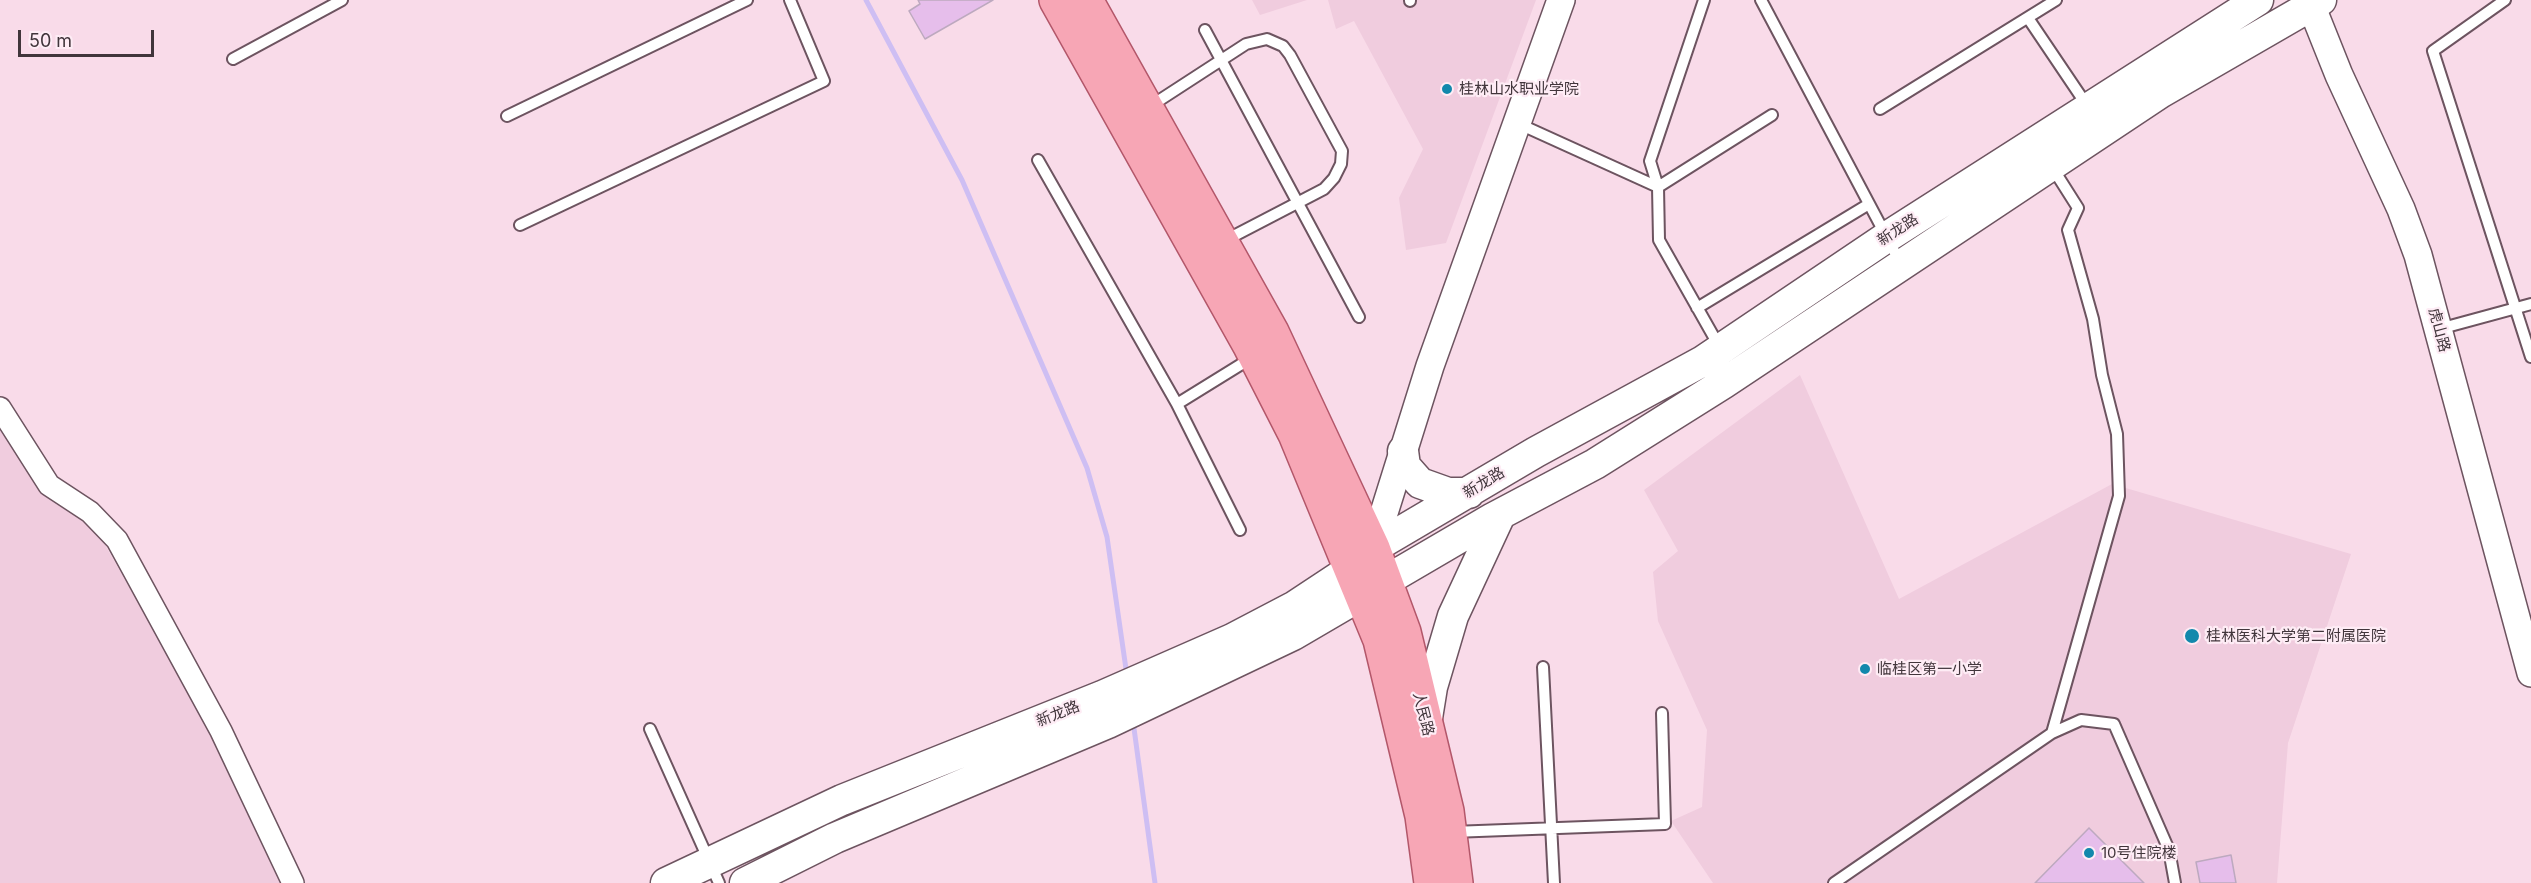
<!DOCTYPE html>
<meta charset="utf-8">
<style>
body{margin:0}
#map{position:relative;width:2531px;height:883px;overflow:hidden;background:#f9dbe9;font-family:Inter,sans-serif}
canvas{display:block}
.scale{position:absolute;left:18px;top:30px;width:136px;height:27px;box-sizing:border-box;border:3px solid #41353b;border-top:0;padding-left:8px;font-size:18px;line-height:21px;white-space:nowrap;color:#41353b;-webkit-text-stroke:4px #feecf5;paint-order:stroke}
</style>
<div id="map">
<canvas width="2531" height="883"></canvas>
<div class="scale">50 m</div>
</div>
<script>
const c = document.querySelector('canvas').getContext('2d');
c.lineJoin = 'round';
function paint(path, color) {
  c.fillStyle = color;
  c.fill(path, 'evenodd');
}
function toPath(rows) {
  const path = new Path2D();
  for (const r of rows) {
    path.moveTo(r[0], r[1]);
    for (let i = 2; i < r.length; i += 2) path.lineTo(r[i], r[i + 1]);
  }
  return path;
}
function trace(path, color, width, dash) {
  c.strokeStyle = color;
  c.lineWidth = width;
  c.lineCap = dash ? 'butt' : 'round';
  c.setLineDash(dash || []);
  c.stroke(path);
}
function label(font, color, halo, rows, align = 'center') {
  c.font = font + ' Inter,"Noto Sans SC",sans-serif';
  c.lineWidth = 4.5;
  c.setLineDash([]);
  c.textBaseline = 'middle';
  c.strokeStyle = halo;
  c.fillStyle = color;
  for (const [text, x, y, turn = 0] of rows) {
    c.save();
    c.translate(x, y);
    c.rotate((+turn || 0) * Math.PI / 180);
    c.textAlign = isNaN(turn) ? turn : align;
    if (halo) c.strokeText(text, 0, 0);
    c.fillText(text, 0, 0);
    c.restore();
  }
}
paint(toPath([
 [1252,0,1307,0,1260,15],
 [1328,0,1536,0,1446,243,1406,250,1399,198,1423,149,1354,21,1336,29],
 [1800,375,1899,599,2112,484,2351,554,2288,743,2277,883,1713,883,1671,821,1702,807,1707,730,1658,621,1653,572,1678,551,1644,490],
 [0,426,28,473,100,536,194,701,280,883,0,883]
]), '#f0ccde');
trace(toPath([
 [866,0,962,180,1087,468,1107,537,1127,676],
 [1133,721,1155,883]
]), '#cebef3', 5);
const building = toPath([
 [918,0,993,0,925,39,909,11,920,4,918,0],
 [2089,828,2144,883,2035,883,2089,828],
 [2231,855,2236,883,2200,883,2196,862,2231,855]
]);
paint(building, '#e6beeb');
trace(building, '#bda9bf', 1.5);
const service = toPath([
 [1410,0,1410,1],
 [1761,0,1901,264],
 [2505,0,2433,51,2531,357],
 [2028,18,2088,107],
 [1205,30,1359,317],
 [233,59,342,0],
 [1149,107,1246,44,1267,39,1283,46,1290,55,1336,140,1342,151,1341,164,1334,178,1324,189,1224,241],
 [1880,109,2056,0],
 [507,116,747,0],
 [1517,123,1658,187],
 [1038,160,1177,404,1240,530],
 [1658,187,1650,161,1704,0],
 [520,225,824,81,790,0],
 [1697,308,1869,204],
 [2439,329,2531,304],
 [1719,346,1659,240,1658,187,1772,115],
 [1177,404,1253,357],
 [1543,667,1554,883],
 [650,729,719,883],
 [2052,733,2119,496,2117,434,2102,375,2093,319,2068,230,2078,208,2052,167],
 [1452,832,1665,824,1662,713],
 [1834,883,2052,733,2081,720,2114,724,2169,850,2175,883]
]);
const minor = toPath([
 [0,408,49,485,90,512,117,540,221,731,293,883]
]);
const tertiary = toPath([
 [2309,0,2339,75,2401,209,2418,255,2531,673],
 [1373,548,1430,366,1561,0]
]);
const secondary = toPath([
 [1403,451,1405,466,1420,483,1448,493,1469,493],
 [1426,724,1432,687,1453,616,1500,515],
 [666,883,842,800,1102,696,1232,639,1295,606,1351,569,1373,548,1536,452,1703,361,1887,237,2258,0],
 [745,883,835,838,1108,723,1293,635,1493,518,1595,464,1724,383,2160,93,2321,0]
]);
const primary = toPath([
 [1056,0,1250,346,1295,434,1380,640,1422,816,1431,883],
 [1086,0,1272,332,1373,548,1404,632,1447,811,1456,883]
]);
trace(service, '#6d5460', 14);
trace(minor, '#6d5460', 24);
trace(tertiary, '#6d5460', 30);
trace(secondary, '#6d5460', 33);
trace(primary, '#b3576a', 36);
trace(service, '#fff', 10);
trace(minor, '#fff', 21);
trace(tertiary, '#fff', 27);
trace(secondary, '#fff', 30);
trace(primary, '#f7a6b5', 33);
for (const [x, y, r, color] of [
 [1447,89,6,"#1288ac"],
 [2192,636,8,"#1288ac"],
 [1865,669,6,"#1288ac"],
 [2089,853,6,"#1288ac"]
]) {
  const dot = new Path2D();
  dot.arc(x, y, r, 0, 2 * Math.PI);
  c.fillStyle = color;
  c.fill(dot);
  trace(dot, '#feecf5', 2);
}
label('15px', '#41353b', '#feecf5', [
 ["桂林山水职业学院",1459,89],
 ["桂林医科大学第二附属医院",2206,636],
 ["临桂区第一小学",1877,669],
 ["10号住院楼",2101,853]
], 'left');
label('15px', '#41353b', '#feecf5', [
 ["新龙路",1898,230,-33],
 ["虎山路",2439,330,75],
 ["新龙路",1484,483,-31],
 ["新龙路",1058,714,-22],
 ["人民路",1423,714,76]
]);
</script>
